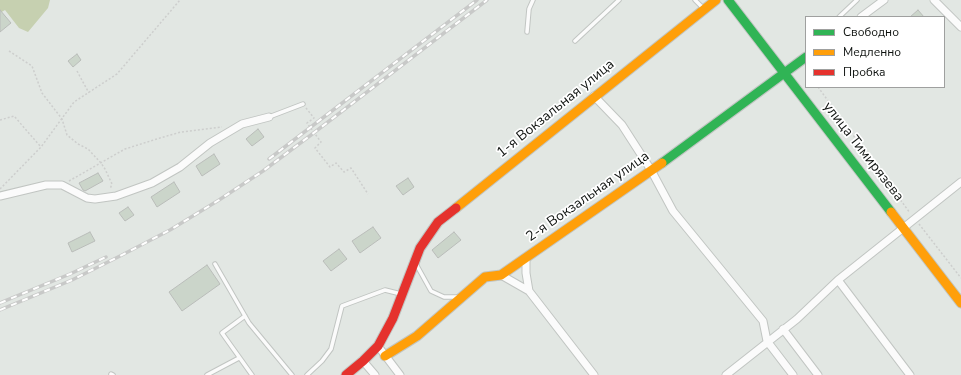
<!DOCTYPE html>
<meta charset="utf-8">
<style>
body{margin:0}
#map{position:relative;width:961px;height:375px;overflow:hidden;background:#e2e7e3;font-family:"Nunito Sans",sans-serif}
canvas{display:block}
.legend{position:absolute;left:805px;top:16px;width:140px;height:72px;box-sizing:border-box;background:#fff;border:1px solid #9fa09f;margin:0;padding:5px 7px;list-style:none;font-size:12px;color:#0e120f}
.legend li{display:flex;align-items:center;gap:8px;height:20px}
.legend b{width:20px;border:1px solid #9fa09f}
</style>
<div id="map">
<canvas width="961" height="375"></canvas>
<ul class="legend">
<li><b style="height:5px;background:#30b455"></b>Свободно</li>
<li><b style="height:5px;background:#ff9f0a"></b>Медленно</li>
<li><b style="height:5px;background:#e5322d"></b>Пробка</li>
</ul>
</div>
<script>
const c = document.querySelector('canvas').getContext('2d');
c.lineJoin = 'round';
function paint(path, color) {
  c.fillStyle = color;
  c.fill(path, 'evenodd');
}
function toPath(rows) {
  const path = new Path2D();
  for (const r of rows) {
    path.moveTo(r[0], r[1]);
    for (let i = 2; i < r.length; i += 2) path.lineTo(r[i], r[i + 1]);
  }
  return path;
}
function trace(path, color, width, dash) {
  c.strokeStyle = color;
  c.lineWidth = width;
  c.lineCap = dash ? 'butt' : 'round';
  c.setLineDash(dash || []);
  c.stroke(path);
}
function label(font, color, halo, rows, align = 'center') {
  c.font = font + ' "Nunito Sans",sans-serif';
  c.lineWidth = 3.5;
  c.setLineDash([]);
  c.textBaseline = 'middle';
  c.strokeStyle = halo;
  c.fillStyle = color;
  for (const [text, x, y, turn = 0] of rows) {
    c.save();
    c.translate(x, y);
    c.rotate((+turn || 0) * Math.PI / 180);
    c.textAlign = isNaN(turn) ? turn : align;
    if (halo) c.strokeText(text, 0, 0);
    c.fillText(text, 0, 0);
    c.restore();
  }
}
paint(toPath([
 [0,0,50,0,48,8,28,32,19,28,5,10,0,13]
]), '#c6d0b0');
const building = toPath([
 [0,10,11,23,0,32,0,10],
 [918,10,924,17,910,17,918,10],
 [77,54,81,60,73,67,68,61,77,54],
 [258,129,264,137,252,146,246,139,258,129],
 [214,154,220,164,202,176,196,166,214,154],
 [98,173,103,181,85,191,83,190,79,183,98,173],
 [408,178,414,187,403,195,396,186,408,178],
 [174,182,180,192,157,207,151,197,174,182],
 [128,207,134,215,125,221,119,213,128,207],
 [373,227,381,238,360,253,352,241,373,227],
 [90,232,95,241,72,252,68,243,90,232],
 [454,232,461,240,438,258,432,250,454,232],
 [339,249,347,259,331,271,323,261,339,249],
 [207,265,220,284,182,311,169,292,207,265]
]);
paint(building, '#cbd5ca');
trace(building, '#b9bcb9', 1);
const lane = toPath([
 [695,0,704,9],
 [839,17,857,0],
 [527,32,529,9,533,0],
 [575,41,619,0],
 [269,117,303,104],
 [215,264,249,323,292,375],
 [416,264,431,291,444,297,458,297],
 [245,316,222,333,252,375],
 [111,374,113,375],
 [207,375,239,358],
 [307,375,322,361,331,349,342,306,385,290,401,294]
]);
const street = toPath([
 [934,0,961,27],
 [861,17,884,0],
 [594,96,622,125,651,170,673,211,763,321,767,341,793,375],
 [0,196,46,185,62,185,87,198,95,199,116,196,152,183,180,167,210,143,242,124,269,117],
 [526,258,526,273,529,291],
 [501,275,529,291,594,375],
 [838,280,910,375],
 [783,329,818,375],
 [378,346,400,375],
 [363,361,375,375],
 [726,375,797,319,838,280,961,182]
]);
const fast = toPath([
 [728,0,891,212],
 [662,163,806,57]
]);
const slow = toPath([
 [456,208,716,0],
 [891,212,961,303],
 [385,356,417,336,485,277,501,275,662,163]
]);
const jam = toPath([
 [346,375,363,361,378,346,393,318,420,248,438,222,456,208]
]);
trace(lane, '#c1c5c2', 5.5);
trace(street, '#c1c5c2', 9);
trace(fast, '#c1c5c2', 11);
trace(slow, '#c1c5c2', 11);
trace(jam, '#c1c5c2', 11);
trace(toPath([
 [9,51,32,66,42,93,62,119,67,135,78,144,88,149,101,163,105,169,112,184,110,189],
 [77,71,89,93],
 [818,87,910,213],
 [306,108,314,118,307,123,321,142,315,148,330,167,336,163,344,172,351,168,368,194],
 [0,120,14,116,41,147],
 [69,181,125,149,160,138,181,132,222,127],
 [0,189,41,147,74,102,117,74,180,0],
 [919,224,961,278]
]), '#cdcecd', 1.5, [2, 2]);
trace(lane, '#fbfbfb', 3.5);
trace(street, '#fbfbfb', 7);
trace(fast, '#30b455', 9);
trace(slow, '#ff9f0a', 9);
trace(jam, '#e5322d', 9);
const rail = toPath([
 [269,159,477,0],
 [0,303,70,274,106,257],
 [0,310,72,280,120,256,170,230,219,200,263,171,311,135,487,0]
]);
trace(rail, '#c8c9c8', 3.5);
trace(rail, '#fff', 2, [6]);
label('14px', '#0e120f', '#fff', [
 ["1-я Вокзальная улица",556,109,-39],
 ["улица Тимирязева",863,152,52],
 ["2-я Вокзальная улица",588,197,-35]
]);
</script>
